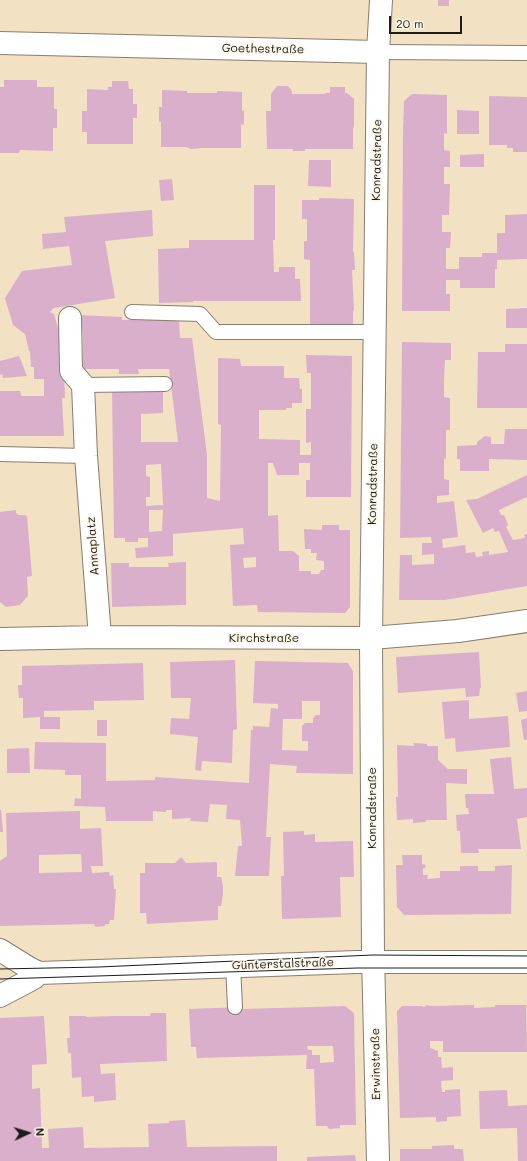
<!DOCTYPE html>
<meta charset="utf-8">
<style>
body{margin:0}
#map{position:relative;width:527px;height:1161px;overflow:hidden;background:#f2e1c3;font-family:Mali,sans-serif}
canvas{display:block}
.north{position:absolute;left:8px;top:1113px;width:40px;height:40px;-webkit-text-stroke:3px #fcf5e5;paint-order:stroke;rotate:86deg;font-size:11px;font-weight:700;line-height:16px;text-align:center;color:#1c1c1c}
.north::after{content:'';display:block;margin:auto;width:14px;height:18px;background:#1c1c1c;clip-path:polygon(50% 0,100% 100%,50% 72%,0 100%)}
.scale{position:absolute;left:389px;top:16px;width:73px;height:18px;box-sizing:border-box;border:2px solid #1c1c1c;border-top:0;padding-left:5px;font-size:12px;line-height:14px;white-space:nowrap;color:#1c1c1c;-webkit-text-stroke:3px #fcf5e5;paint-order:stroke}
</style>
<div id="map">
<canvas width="527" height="1161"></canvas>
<div class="north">N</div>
<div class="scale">20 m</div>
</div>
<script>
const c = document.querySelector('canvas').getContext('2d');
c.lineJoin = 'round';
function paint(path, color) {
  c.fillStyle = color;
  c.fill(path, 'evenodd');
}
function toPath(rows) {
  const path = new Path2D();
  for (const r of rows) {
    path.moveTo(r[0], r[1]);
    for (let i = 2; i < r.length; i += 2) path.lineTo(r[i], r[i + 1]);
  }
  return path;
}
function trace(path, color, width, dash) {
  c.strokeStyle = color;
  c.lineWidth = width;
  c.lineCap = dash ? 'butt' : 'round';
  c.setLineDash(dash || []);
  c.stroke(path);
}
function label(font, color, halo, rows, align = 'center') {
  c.font = font + ' Mali,sans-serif';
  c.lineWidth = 3;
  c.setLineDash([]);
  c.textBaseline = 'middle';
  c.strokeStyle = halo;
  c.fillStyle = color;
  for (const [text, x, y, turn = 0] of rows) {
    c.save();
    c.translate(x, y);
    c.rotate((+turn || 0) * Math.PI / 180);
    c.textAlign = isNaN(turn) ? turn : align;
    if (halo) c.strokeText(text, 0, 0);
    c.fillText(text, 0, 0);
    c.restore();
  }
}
paint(toPath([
 [438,0,449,0,449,6,438,6],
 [4,80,37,80,37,87,54,87,54,109,57,109,57,128,53,128,53,151,20,150,19,153,0,153,0,87,4,87],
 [112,81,128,81,129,89,133,89,133,104,137,104,137,118,133,118,133,144,87,144,87,132,82,132,82,111,87,111,87,89,108,90,108,87,112,87],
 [277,86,288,86,292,91,292,94,325,94,325,93,330,93,330,87,345,87,345,93,347,93,354,99,354,127,353,128,353,149,305,149,305,151,293,151,293,149,267,149,266,111,271,111,271,94],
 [162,90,187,91,187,93,217,93,217,91,242,92,242,111,244,110,244,125,241,124,241,148,202,148,191,149,186,147,161,147,161,122,159,122,159,107,162,107],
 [412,94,447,95,447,134,444,133,444,150,450,151,450,167,444,167,444,184,450,184,449,215,442,215,442,232,451,232,450,248,446,248,446,269,459,269,459,257,482,257,482,253,497,253,497,233,505,233,505,215,527,214,527,259,497,260,497,269,495,269,495,288,460,288,460,280,446,280,446,294,450,294,450,311,402,311,403,133,404,101],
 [489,96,527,97,527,152,513,152,513,148,507,148,507,145,489,145],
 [457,110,479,111,479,134,457,134],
 [484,154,484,167,460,167,460,155],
 [309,160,331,160,331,187,308,186],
 [172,179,174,200,161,201,159,180],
 [254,185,275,185,275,240,273,240,274,272,279,272,279,267,295,267,295,279,300,279,301,301,193,301,193,302,159,303,158,249,189,248,189,240,254,240],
 [319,198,354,199,353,252,354,252,355,270,352,270,354,310,353,311,353,324,310,324,310,260,304,259,304,241,307,241,307,219,302,219,302,200,319,200],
 [152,210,153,236,105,241,115,298,54,308,50,312,54,314,62,342,63,342,65,398,62,398,64,436,0,436,0,391,20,391,21,396,44,396,44,379,34,379,34,367,31,367,30,351,29,351,25,334,13,325,5,298,22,271,72,265,69,246,43,249,42,234,66,232,64,217],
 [527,308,527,328,506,328,506,309],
 [79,315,122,317,122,320,179,320,180,338,192,338,207,455,207,498,220,501,221,425,218,424,218,358,240,359,241,366,284,366,284,378,299,378,300,389,302,389,302,403,292,403,292,408,286,408,286,410,259,410,259,439,300,440,300,455,311,455,311,442,306,443,306,409,311,409,311,373,307,373,306,355,352,356,351,497,306,497,306,480,310,480,310,463,299,463,299,475,277,475,273,463,268,463,268,516,278,515,279,551,293,551,299,556,299,571,311,571,311,574,319,574,321,570,324,570,324,561,316,560,317,553,311,553,311,549,305,549,304,529,322,530,322,525,339,525,339,530,350,530,350,607,345,613,258,612,257,605,233,606,230,545,244,544,243,528,173,534,173,556,136,558,135,548,148,547,148,538,138,538,138,542,125,542,125,538,114,538,112,390,163,390,163,413,141,414,141,442,178,442,169,369,138,369,139,374,119,374,119,369,83,369,83,337,81,317],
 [161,464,163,505,146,506,146,497,150,497,150,477,146,476,146,465],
 [149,510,163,510,162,531,149,532],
 [256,557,256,567,244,568,243,558],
 [402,342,451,343,451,360,445,360,444,380,444,397,450,398,450,430,446,430,446,459,444,458,444,479,449,480,449,495,437,496,437,503,454,501,458,537,442,539,443,548,465,545,466,553,475,552,476,557,483,556,482,552,489,551,489,555,508,552,499,531,495,532,493,528,483,533,466,500,477,499,527,475,527,497,499,510,501,515,504,515,508,525,506,527,513,540,525,538,524,535,527,534,527,586,445,600,399,600,400,555,412,555,412,565,434,564,434,554,422,555,422,543,432,543,431,537,400,538],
 [505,344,527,344,527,408,477,408,478,352,505,352],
 [19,356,27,376,3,378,2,374,0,375,0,361],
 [505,429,527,429,527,460,489,459,489,471,460,471,460,459,457,459,457,446,477,445,477,442,485,436,491,437,491,444,504,444],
 [16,510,16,513,19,515,24,515,27,516,32,576,27,577,28,596,20,605,6,607,0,602,0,512],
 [186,562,186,605,112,607,111,563,129,563,129,567,169,567,168,563],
 [479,652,481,688,480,688,479,696,466,697,465,688,398,693,396,657],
 [235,660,237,729,233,730,232,763,202,761,201,771,195,770,198,737,170,734,171,718,189,719,191,698,171,698,170,662],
 [255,661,348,663,353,671,353,774,296,773,297,766,270,764,266,837,271,837,269,876,235,876,238,846,242,846,240,820,226,819,227,805,210,804,208,822,190,821,191,818,172,819,172,810,166,810,166,812,153,811,153,821,106,821,105,807,74,806,75,798,81,799,81,775,65,775,65,770,34,769,35,742,106,743,106,781,155,780,155,777,249,783,251,730,253,730,253,726,269,727,271,708,278,709,278,704,253,703],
 [302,701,320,701,320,715,316,715,313,718,313,723,305,723,302,726,302,741,308,741,308,751,282,750,283,719,302,719],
 [143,663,144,700,94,701,94,710,44,711,44,717,60,717,60,729,40,729,40,717,23,718,23,698,19,698,18,685,22,685,22,666],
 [527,691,527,711,519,712,516,693],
 [469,700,469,719,508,716,510,747,456,752,455,738,445,739,442,702],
 [527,718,527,740,524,740,521,720],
 [97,720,107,720,107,736,97,736],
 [413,743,427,744,427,746,438,746,438,760,448,769,467,769,467,784,446,783,447,820,426,820,426,822,413,823,413,819,397,820,396,797,398,797,397,745,414,746],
 [29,748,30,773,7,773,7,749],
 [511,757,514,789,527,788,527,817,517,819,521,849,478,849,479,853,461,853,460,831,457,831,456,815,469,814,468,808,466,808,465,794,494,794,490,759],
 [0,810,1,810,3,832,0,832],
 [80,811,80,829,101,828,103,866,91,866,92,873,109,872,110,876,113,875,114,889,116,889,114,920,110,920,109,924,105,924,105,926,95,927,94,924,0,926,0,861,7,856,6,813],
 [81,854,82,872,39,873,39,855],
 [304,831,304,835,315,834,315,842,353,841,354,877,340,877,341,917,282,919,281,876,284,876,283,832],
 [402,855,422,855,422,864,426,865,425,868,423,868,423,875,428,875,427,879,440,878,440,871,460,871,460,866,478,866,478,871,495,871,495,866,512,865,511,914,404,915,397,907,396,865,403,865],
 [181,857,186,863,217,862,217,877,221,877,223,886,223,895,221,906,218,906,218,920,147,924,146,913,140,913,140,873,145,873,145,863,175,863],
 [427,1005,430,1006,474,1005,474,1008,495,1007,495,1005,526,1005,527,1052,443,1052,443,1041,430,1041,430,1048,438,1051,438,1057,441,1057,442,1068,453,1067,453,1080,441,1081,442,1092,445,1092,445,1090,460,1089,461,1116,447,1117,447,1121,436,1122,436,1117,400,1118,397,1011,402,1006,422,1006,424,1007],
 [345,1006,354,1013,356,1125,340,1125,340,1128,329,1129,327,1126,316,1126,314,1069,306,1069,307,1055,197,1058,196,1047,191,1047,189,1009,243,1007,243,1009],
 [307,1046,333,1046,334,1062,320,1063,320,1055,312,1055,312,1050,308,1050],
 [151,1013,166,1013,167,1061,100,1064,101,1074,115,1073,116,1100,94,1102,94,1096,82,1097,81,1077,72,1078,71,1053,68,1053,67,1038,70,1038,69,1016,86,1016,86,1017,113,1016,150,1016],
 [44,1016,47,1064,32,1065,32,1089,40,1088,42,1148,49,1148,48,1129,83,1127,84,1148,149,1147,148,1124,169,1123,169,1121,185,1120,187,1147,277,1146,277,1161,0,1161,0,1018],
 [507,1090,508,1106,527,1105,527,1161,518,1161,517,1128,480,1129,479,1091],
 [454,1145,454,1149,463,1149,464,1161,400,1161,400,1149,432,1149,432,1146],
 [355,1155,356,1161,307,1161,307,1157]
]), '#daafcc');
const lane = toPath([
 [378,52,527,53],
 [132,312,200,314,216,332,375,332],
 [83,385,165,384],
 [0,454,86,456],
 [233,965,235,1007]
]);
const street = toPath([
 [0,43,378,52],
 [70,318,71,371,83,385,86,456,100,637],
 [0,639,100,637,371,638,458,631,527,621],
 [378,1161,373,955,371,638,378,52,381,0]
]);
const secondary = toPath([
 [0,950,29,968,39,973,357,962,527,962],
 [0,996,34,978,39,973]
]);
trace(lane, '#877e70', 16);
trace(street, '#877e70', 24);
trace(secondary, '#877e70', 24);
trace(lane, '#fff', 14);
trace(street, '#fff', 22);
trace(secondary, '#fff', 22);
trace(toPath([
 [0,969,99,967,373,955,527,956],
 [0,979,357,968,527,968]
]), '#1c1c1c', 1);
label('12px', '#1c1c1c', '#fcf5e5', [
 ["Goethestraße",263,49,1],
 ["Konradstraße",377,160,-89],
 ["Konradstraße",373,484,-89],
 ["Annaplatz",93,546,-94],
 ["Kirchstraße",264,638],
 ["Konradstraße",372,808,-90],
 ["Günterstalstraße",283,964,-2],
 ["Erwinstraße",376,1064,-91]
]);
</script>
